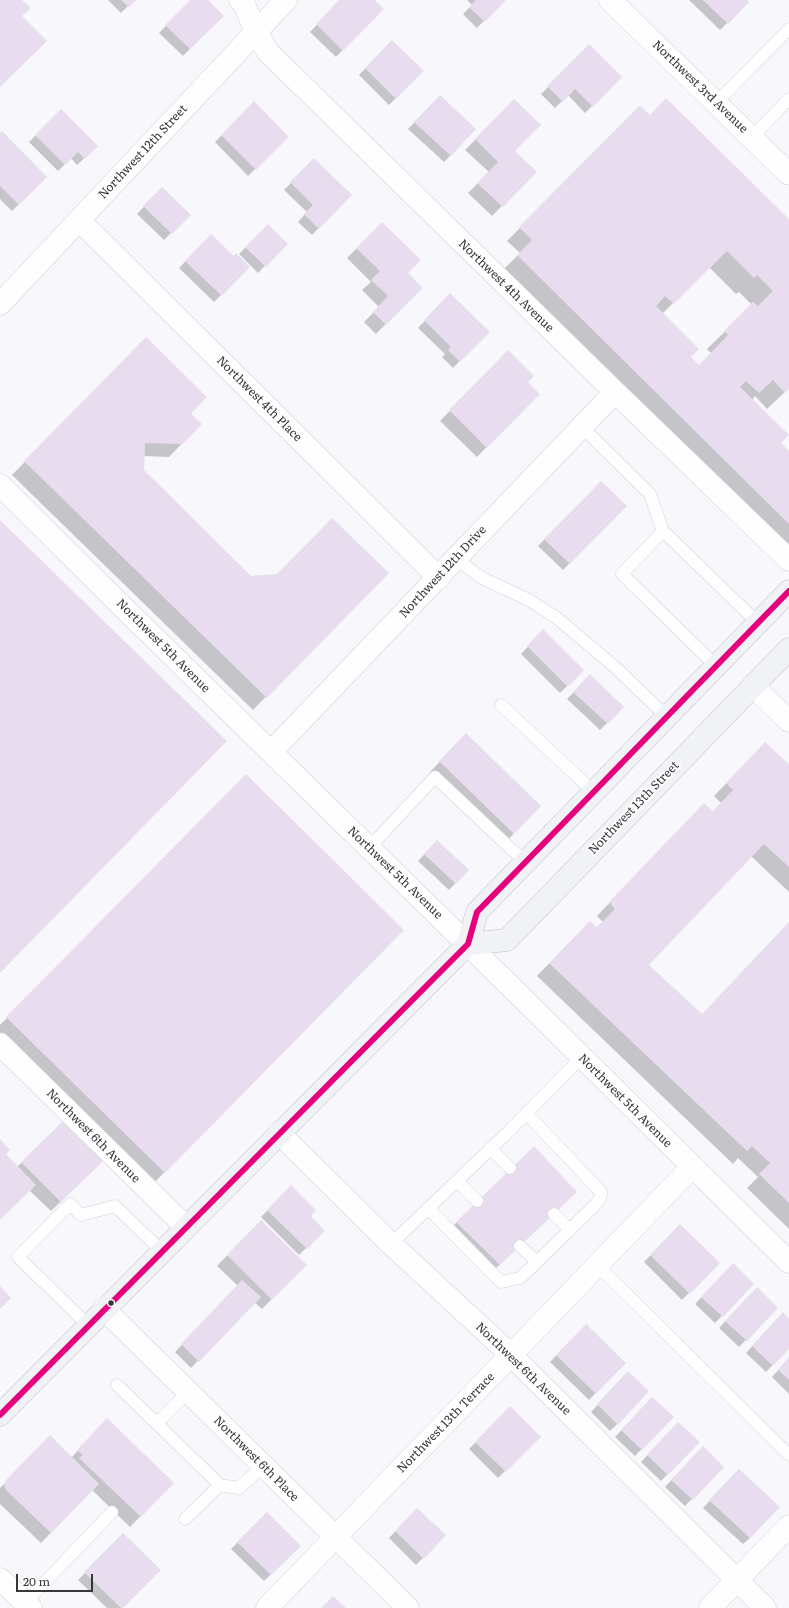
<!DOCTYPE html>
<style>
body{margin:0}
#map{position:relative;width:789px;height:1608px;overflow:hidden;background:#f7f7fc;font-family:Literata,serif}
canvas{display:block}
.scale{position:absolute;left:16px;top:1574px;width:77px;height:18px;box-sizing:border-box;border:2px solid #37373a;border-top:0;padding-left:5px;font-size:12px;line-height:14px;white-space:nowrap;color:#37373a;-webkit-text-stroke:3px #fff;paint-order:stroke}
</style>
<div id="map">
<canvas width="789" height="1608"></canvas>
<div class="scale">20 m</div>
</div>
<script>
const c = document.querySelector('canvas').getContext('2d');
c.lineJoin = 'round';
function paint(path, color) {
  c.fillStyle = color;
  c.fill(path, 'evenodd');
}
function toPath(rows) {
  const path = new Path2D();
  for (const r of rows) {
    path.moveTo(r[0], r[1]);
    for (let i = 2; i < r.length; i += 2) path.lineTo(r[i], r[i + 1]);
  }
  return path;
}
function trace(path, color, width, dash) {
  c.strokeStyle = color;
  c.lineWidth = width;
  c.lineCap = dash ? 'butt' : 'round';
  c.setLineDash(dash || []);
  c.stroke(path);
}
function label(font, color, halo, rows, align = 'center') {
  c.font = font + ' Literata,serif';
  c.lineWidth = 3.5;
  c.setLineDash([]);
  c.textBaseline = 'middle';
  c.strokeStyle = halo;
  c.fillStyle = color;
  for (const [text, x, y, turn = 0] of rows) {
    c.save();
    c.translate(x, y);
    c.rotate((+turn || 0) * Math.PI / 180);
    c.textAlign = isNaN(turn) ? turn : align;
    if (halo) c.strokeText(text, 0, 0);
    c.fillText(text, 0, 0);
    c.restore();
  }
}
paint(toPath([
 [108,0,134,0,121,13],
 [191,0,207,0,222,16,183,56,159,33],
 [341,0,373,0,382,9,336,57,310,32],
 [467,0,504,0,477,28,463,14,472,5],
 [689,0,746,0,748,2,720,30],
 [392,41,423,71,389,105,359,75],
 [589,46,621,77,585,113,568,95,555,108,541,94],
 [515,100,514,151,535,172,492,216,468,193,489,172,465,150],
 [254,103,287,137,248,176,215,142],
 [433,103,451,155,444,162,408,129],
 [640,107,649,116,789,221,789,388,767,409,755,396,752,400,780,443,789,452,789,544,782,551,504,269,520,253,507,241],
 [709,267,736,294,739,292,752,305,707,349,711,353,699,366,689,357,662,314],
 [61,110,97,146,77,165,71,158,58,171,29,142],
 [0,134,46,177,12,211,0,199],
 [314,160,350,195,312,235,298,222,307,212,284,190],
 [162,188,189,215,164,240,137,214],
 [382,223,406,273,421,288,376,334,364,322,379,307,362,290,371,282,347,258],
 [268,225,286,244,258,273,239,254],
 [211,235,234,257,249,267,214,302,179,268],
 [450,295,488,332,453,368,442,357,445,354,418,328],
 [146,338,189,414,201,424,169,457,143,456,143,470,250,577,387,573,253,710,12,475],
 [508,351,526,382,538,394,477,457,440,421],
 [601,482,626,506,563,570,538,546],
 [543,631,583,670,560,693,521,654],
 [590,676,623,707,600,730,567,699],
 [466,734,540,806,504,844,430,772],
 [753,756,789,766,789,892,751,856,648,965,702,1015,789,923,789,1229,747,1188,758,1177,738,1158,733,1164,537,976,577,935,597,928,603,922,597,916,691,817,712,813,721,803,714,796],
 [246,776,403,930,147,1190,0,1045,0,1025],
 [437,841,468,870,449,890,418,861],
 [64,1122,102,1161,51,1211,29,1190,0,1219,0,1141,4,1154,17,1167],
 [534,1148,576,1192,496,1268,454,1225],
 [291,1187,309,1216,324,1231,299,1255,261,1217],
 [261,1221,305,1265,262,1309,254,1302,191,1368,175,1352,238,1286,217,1266],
 [680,1225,719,1263,682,1300,644,1262],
 [726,1272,753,1284,715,1323,695,1304],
 [750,1295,777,1308,739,1347,719,1328],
 [789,1319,789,1348,766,1372,746,1353,776,1320],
 [586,1325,625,1363,589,1400,550,1362],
 [789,1358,789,1394,772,1377],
 [621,1379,617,1424,610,1431,591,1412],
 [646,1405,672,1417,635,1456,615,1437],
 [510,1408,539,1437,498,1478,469,1449],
 [97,1430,173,1483,130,1527,92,1490,41,1543,0,1504,0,1488,50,1437,71,1458],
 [671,1430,698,1442,661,1481,641,1462],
 [696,1454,723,1467,685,1506,665,1487],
 [732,1477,750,1538,743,1544,703,1508],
 [417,1509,445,1535,416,1565,389,1538],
 [267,1513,300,1546,264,1581,231,1549],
 [123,1534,122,1608,107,1608,78,1580]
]), '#0003');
paint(toPath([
 [0,0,22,0,31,8,22,16,47,41,0,87],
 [121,0,136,0,129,7],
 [190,0,208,0,224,16,190,49,165,25],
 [339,0,375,0,384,9,343,51,316,24],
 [476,0,506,0,485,22,469,7],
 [703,0,747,0,749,2,728,24],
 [392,40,424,71,396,99,365,68],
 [589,44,622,77,593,107,575,89,563,102,547,86],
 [440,95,476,129,451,156,414,122],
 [666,98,789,219,789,389,785,393,773,380,759,393,746,381,740,387,789,435,781,443,789,451,789,524,517,255,532,240,519,227,640,105,650,115],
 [727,251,754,278,757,275,773,291,758,306,753,302,724,331,728,335,699,365,691,357,699,349,656,306,665,296,674,304],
 [514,99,541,125,515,151,537,172,503,207,477,183,498,162,475,139],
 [254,101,289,137,256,170,221,135],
 [61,109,98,146,85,159,78,152,65,165,35,135],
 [2,131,47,177,19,205,0,186,0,133],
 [314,158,352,195,319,229,304,214,313,205,290,182],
 [162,187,191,215,172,234,143,206],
 [382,222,421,260,408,273,423,288,386,325,373,312,388,296,371,280,380,271,356,248],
 [268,224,288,244,266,267,245,247],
 [211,234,234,256,236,253,250,267,222,296,185,261],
 [450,293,490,332,460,362,448,350,451,347,424,320],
 [146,337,207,397,191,414,202,424,183,444,145,443,144,470,251,576,277,574,332,518,389,573,267,698,24,461],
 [508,350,534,376,528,382,540,394,487,448,449,410],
 [601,481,627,506,570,564,544,539],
 [0,520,227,741,0,973],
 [543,629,584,670,568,687,527,646],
 [590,674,624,707,608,724,573,692],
 [466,733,541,806,514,834,439,761],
 [765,742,789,764,789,867,764,844,649,965,702,1014,789,922,789,1203,759,1174,770,1163,752,1146,747,1151,549,963,590,921,597,927,615,909,609,902,704,803,713,811,733,790,726,783],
 [246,774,404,930,165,1173,6,1017],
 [437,840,469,870,456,884,424,854],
 [64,1120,103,1161,61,1202,21,1162],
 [0,1139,10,1150,6,1154,36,1185,0,1220],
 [534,1146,577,1192,500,1265,456,1222],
 [291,1185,316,1210,311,1216,325,1231,307,1249,267,1210],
 [261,1220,307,1265,272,1300,227,1255],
 [680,1224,720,1263,690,1294,650,1255],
 [733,1263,754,1284,723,1317,701,1297],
 [242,1280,261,1297,199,1362,181,1344],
 [0,1286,11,1298,0,1309],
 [757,1287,778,1308,747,1341,725,1321],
 [783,1312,789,1318,789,1349,773,1366,752,1346],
 [586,1324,626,1363,596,1394,556,1355],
 [789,1357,789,1380,778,1370],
 [628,1371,649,1391,618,1425,597,1404],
 [652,1397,674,1417,642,1450,621,1430],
 [510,1406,541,1437,506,1472,475,1442],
 [107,1418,174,1483,141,1517,79,1458,83,1455,77,1450],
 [678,1422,700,1442,668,1475,647,1455],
 [50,1435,99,1484,51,1533,6,1490,4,1485,6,1480],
 [703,1446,724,1467,693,1500,671,1480],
 [739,1469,780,1507,750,1538,709,1500],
 [417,1508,446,1535,424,1559,395,1531],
 [267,1512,301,1546,271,1575,237,1542],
 [123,1533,161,1570,123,1608,121,1608,84,1572],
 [333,1596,346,1608,321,1608]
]), '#e8ddee');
const service = toPath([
 [717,102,789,29],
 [752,137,789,99],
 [582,427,650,494,663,531],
 [456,559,482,578,529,600,557,618,616,668,667,717],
 [716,666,622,574,663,531,758,623],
 [501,705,594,792],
 [369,848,435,777,525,862],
 [490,1148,510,1168],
 [457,1181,477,1201],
 [428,1208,501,1282,520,1278,537,1262,596,1204,600,1199,601,1192,527,1114],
 [554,1214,570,1230],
 [391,1244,507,1133,582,1057],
 [520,1246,537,1262],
 [597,1265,789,1455],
 [88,1325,18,1257,70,1204,81,1215,115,1206,162,1251],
 [117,1385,220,1485,239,1488,263,1466],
 [157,1423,188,1392],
 [185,1519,220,1485],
 [25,1603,112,1512]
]);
const minor = toPath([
 [240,0,244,4,256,32,268,52,615,392,789,560],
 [610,0,789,174],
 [79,220,439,578],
 [0,304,286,0],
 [0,485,133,617,503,979,789,1262],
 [753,686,789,721],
 [271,752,615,392],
 [0,1044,186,1227],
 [279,1133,391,1244,511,1355,765,1608],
 [104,1309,408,1608],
 [0,1579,31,1608],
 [267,1608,692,1167],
 [710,1608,789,1526]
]);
const primary = toPath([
 [468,944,507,940,789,649],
 [0,1415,468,944,477,912,789,591]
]);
trace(service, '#d3d3d7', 13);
trace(minor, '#d3d3d7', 23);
trace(primary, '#bdc0c8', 23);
trace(service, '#fefeff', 12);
trace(minor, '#fefeff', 22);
trace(primary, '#f0f2f5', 22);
trace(toPath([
 [0,1415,468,944,477,912,789,591]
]), '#e5007d', 6);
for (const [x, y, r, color] of [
 [111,1303,3.5,"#37373a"]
]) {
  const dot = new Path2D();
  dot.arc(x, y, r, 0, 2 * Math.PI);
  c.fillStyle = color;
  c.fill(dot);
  trace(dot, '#fff', 1.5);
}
label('12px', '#37373a', '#fff', [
 ["Northwest 3rd Avenue",700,87,44],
 ["Northwest 12th Street",143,152,-47],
 ["Northwest 4th Avenue",506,286,44],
 ["Northwest 4th Place",259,399,45],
 ["Northwest 12th Drive",443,572,-47],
 ["Northwest 5th Avenue",163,646,45],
 ["Northwest 13th Street",634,808,-46],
 ["Northwest 5th Avenue",395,873,44],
 ["Northwest 5th Avenue",625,1101,45],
 ["Northwest 6th Avenue",93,1136,45],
 ["Northwest 6th Avenue",523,1369,44],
 ["Northwest 13th Terrace",446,1423,-46],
 ["Northwest 6th Place",256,1459,45]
]);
</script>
